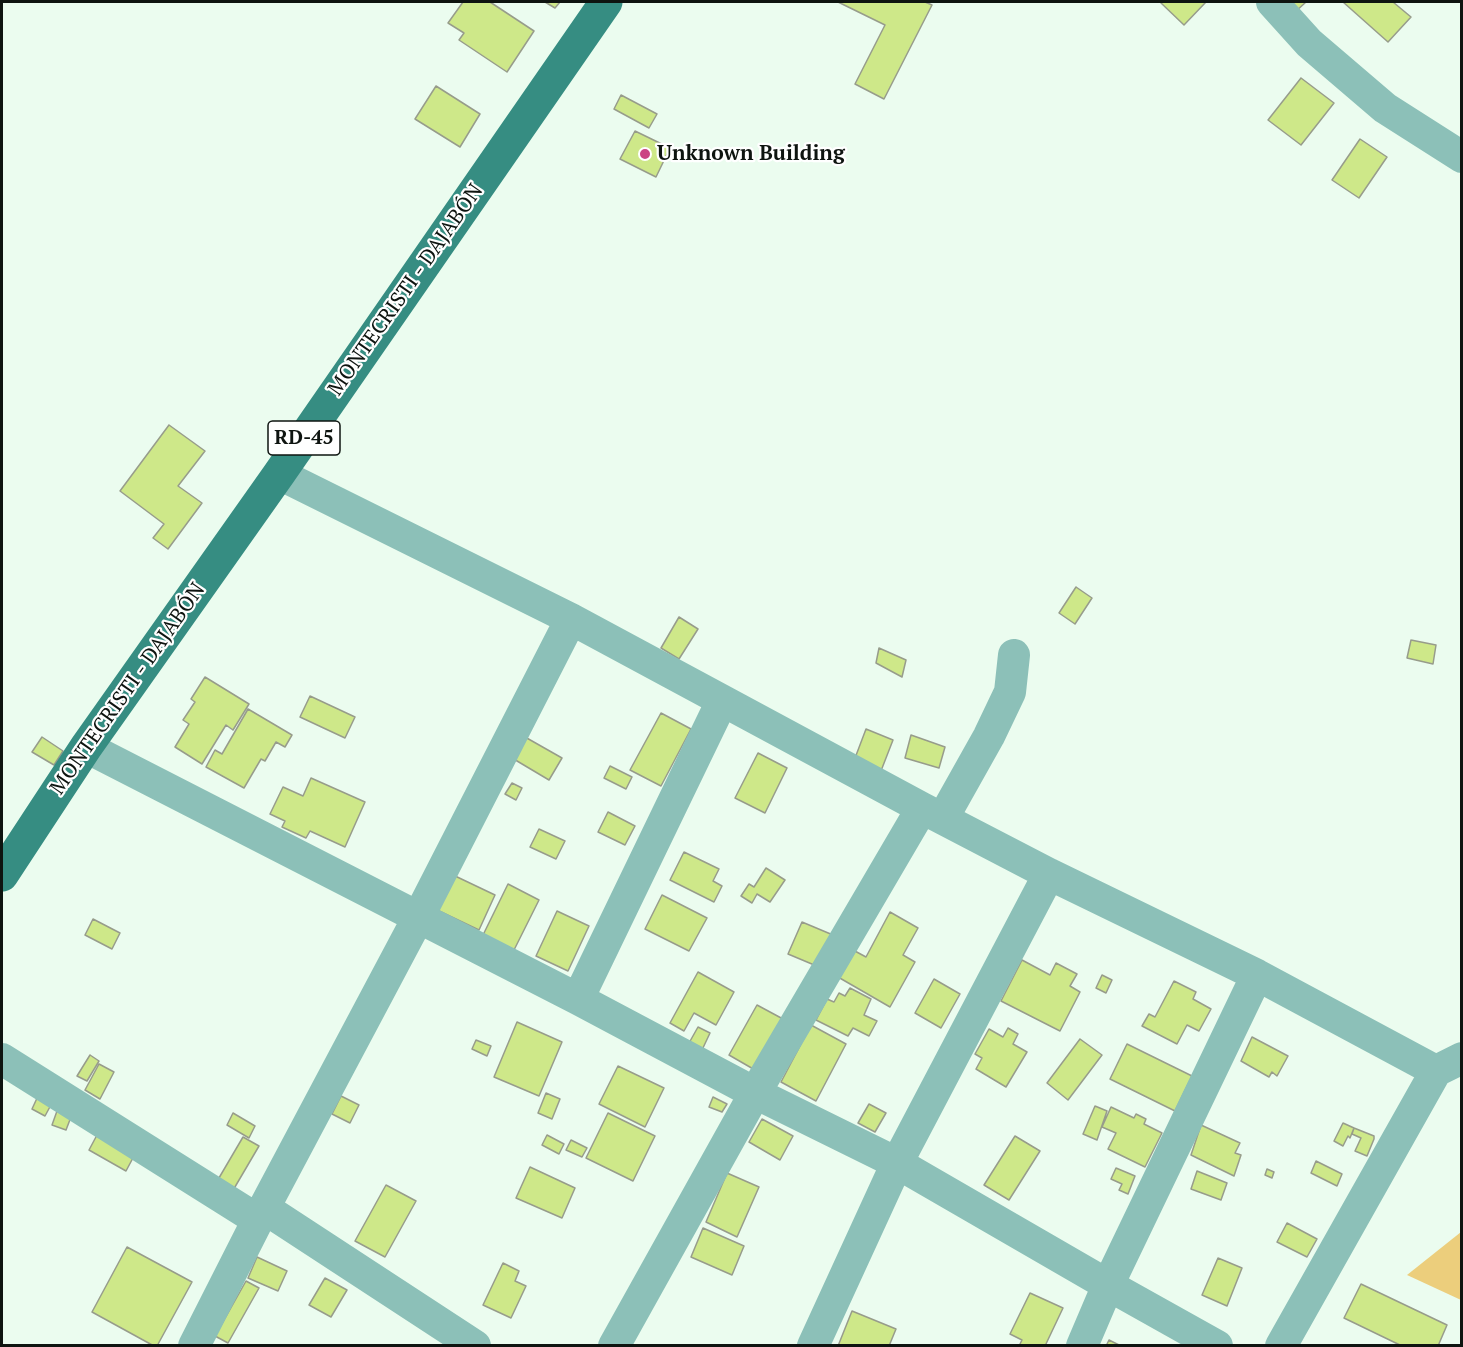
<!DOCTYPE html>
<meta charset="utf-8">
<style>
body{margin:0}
#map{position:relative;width:1463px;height:1347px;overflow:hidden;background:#ebfcef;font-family:"PT Serif",serif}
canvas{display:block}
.frame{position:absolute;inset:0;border:3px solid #0e1410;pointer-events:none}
</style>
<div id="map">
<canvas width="1463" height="1347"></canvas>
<div class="frame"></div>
</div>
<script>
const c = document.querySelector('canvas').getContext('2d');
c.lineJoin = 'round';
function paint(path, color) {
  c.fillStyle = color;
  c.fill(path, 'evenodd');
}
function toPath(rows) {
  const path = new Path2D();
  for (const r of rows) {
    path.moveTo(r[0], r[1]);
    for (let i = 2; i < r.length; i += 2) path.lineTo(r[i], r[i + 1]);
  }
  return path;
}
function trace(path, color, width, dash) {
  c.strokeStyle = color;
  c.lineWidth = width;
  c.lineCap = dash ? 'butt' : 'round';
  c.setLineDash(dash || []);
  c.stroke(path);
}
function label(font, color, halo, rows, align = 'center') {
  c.font = font + ' "PT Serif",serif';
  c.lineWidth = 4.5;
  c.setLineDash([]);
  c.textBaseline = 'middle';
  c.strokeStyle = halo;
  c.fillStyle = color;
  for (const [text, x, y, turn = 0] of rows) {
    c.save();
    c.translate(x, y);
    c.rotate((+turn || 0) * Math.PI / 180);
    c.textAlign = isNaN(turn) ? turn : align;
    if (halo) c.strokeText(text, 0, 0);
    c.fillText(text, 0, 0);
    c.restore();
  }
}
paint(toPath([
 [1461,1232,1461,1300,1407,1275]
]), '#ecce7c');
const building = toPath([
 [463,2,490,2,534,31,507,72,459,40,464,33,448,23,463,2],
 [545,2,560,2,555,8,545,2],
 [838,2,925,2,932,5,884,99,855,84,885,25,838,2],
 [1163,2,1206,2,1184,25,1161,3,1163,2],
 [1283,2,1306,2,1294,13,1283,2],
 [1343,2,1393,2,1411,17,1388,42,1343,2],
 [1301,78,1334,103,1301,145,1268,120,1301,78],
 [436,86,480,114,460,147,415,119,436,86],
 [621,95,657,114,649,128,614,109,621,95],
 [635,131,670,148,656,177,620,159,635,131],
 [1360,139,1387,157,1359,198,1332,180,1360,139],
 [169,425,205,451,178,486,202,503,168,549,153,538,164,524,120,491,169,425],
 [1076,587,1092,598,1075,624,1059,613,1076,587],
 [679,617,698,629,679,659,661,648,679,617],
 [1411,640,1436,645,1433,664,1407,658,1411,640],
 [879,648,906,660,902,677,876,663,879,648],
 [205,677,249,704,233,730,226,725,202,764,175,747,189,724,183,720,195,702,191,699,205,677],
 [310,696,355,717,345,738,300,717,310,696],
 [248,709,292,735,285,747,276,742,265,761,261,759,244,788,206,767,215,750,222,754,248,709],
 [661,713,691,729,661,786,630,770,661,713],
 [866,729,893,740,879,776,852,766,866,729],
 [911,735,945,747,939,768,905,758,911,735],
 [42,737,63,751,54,765,32,752,42,737],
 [525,737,562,758,549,780,512,758,525,737],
 [758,753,787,768,765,813,735,798,758,753],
 [610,766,632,777,626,789,604,778,610,766],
 [311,778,365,802,345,847,310,831,306,838,282,827,285,821,270,814,283,787,303,796,311,778],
 [512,783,522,788,516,800,505,794,512,783],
 [608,812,635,826,625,845,598,832,608,812],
 [539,829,565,841,556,859,530,847,539,829],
 [684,852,719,869,713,881,722,886,714,902,670,880,684,852],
 [766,868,785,880,770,902,757,894,752,903,741,896,749,884,754,887,766,868],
 [453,875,495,895,479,930,437,910,453,875],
 [508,884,539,900,514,950,483,935,508,884],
 [662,895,707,918,689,951,645,929,662,895],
 [557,911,589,926,568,971,536,956,557,911],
 [890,912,918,928,903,955,915,962,890,1007,838,977,853,950,866,957,890,912],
 [93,919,120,933,112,949,85,935,93,919],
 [802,922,833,935,819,967,788,954,802,922],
 [1022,960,1050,975,1056,963,1077,974,1070,986,1080,992,1060,1031,1001,1001,1022,960],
 [698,972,734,992,716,1025,694,1013,684,1031,670,1023,698,972],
 [1102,975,1112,980,1106,993,1096,988,1102,975],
 [934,979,960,994,941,1028,915,1013,934,979],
 [1174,981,1196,992,1193,999,1211,1009,1199,1031,1187,1025,1177,1044,1142,1026,1149,1014,1155,1017,1174,981],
 [850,988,871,999,864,1015,877,1021,869,1036,853,1028,848,1036,816,1020,827,999,834,1002,839,993,845,996,850,988],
 [757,1005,783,1019,755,1070,729,1055,757,1005],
 [517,1022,562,1042,539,1096,494,1077,517,1022],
 [811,1025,846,1044,816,1101,781,1082,811,1025],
 [698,1027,710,1033,702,1050,689,1043,698,1027],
 [1008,1028,1018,1034,1013,1044,1027,1052,1006,1087,976,1069,982,1058,975,1054,989,1029,1003,1037,1008,1028],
 [1252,1037,1288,1056,1277,1076,1272,1072,1269,1077,1241,1061,1252,1037],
 [1080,1039,1102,1055,1068,1100,1047,1083,1080,1039],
 [476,1040,491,1046,487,1056,472,1049,476,1040],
 [1127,1044,1192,1076,1175,1111,1110,1079,1127,1044],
 [90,1055,99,1061,87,1081,77,1076,90,1055],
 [99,1064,114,1072,100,1099,85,1090,99,1064],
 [618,1066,664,1088,645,1127,599,1104,618,1066],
 [546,1093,560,1099,552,1119,538,1113,546,1093],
 [38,1096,52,1103,45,1116,32,1109,38,1096],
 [341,1096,359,1105,350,1123,332,1114,341,1096],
 [713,1097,727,1104,722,1112,709,1107,713,1097],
 [869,1104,886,1113,875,1132,858,1123,869,1104],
 [1095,1106,1107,1111,1097,1140,1083,1134,1095,1106],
 [1111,1107,1134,1118,1136,1114,1146,1119,1144,1124,1162,1133,1145,1167,1108,1149,1116,1133,1102,1127,1111,1107],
 [57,1111,71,1117,66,1130,52,1125,57,1111],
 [233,1113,255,1126,249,1138,227,1125,233,1113],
 [608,1113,655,1136,633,1181,586,1158,608,1113],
 [762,1119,793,1136,780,1160,749,1142,762,1119],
 [1343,1123,1354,1128,1350,1138,1348,1136,1343,1146,1334,1141,1343,1123],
 [1201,1125,1240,1143,1235,1153,1241,1155,1234,1176,1191,1155,1201,1125],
 [1354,1128,1374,1136,1374,1139,1367,1156,1355,1151,1361,1138,1352,1134,1354,1128],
 [97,1135,134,1156,126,1171,89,1150,97,1135],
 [547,1135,564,1144,559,1154,542,1145,547,1135],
 [1015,1136,1040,1151,1009,1200,984,1185,1015,1136],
 [243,1137,259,1146,232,1192,216,1183,243,1137],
 [571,1140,587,1148,582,1157,566,1150,571,1140],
 [1316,1161,1342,1174,1337,1186,1311,1173,1316,1161],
 [530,1167,575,1188,562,1218,516,1198,530,1167],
 [1116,1168,1135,1176,1128,1194,1119,1190,1122,1184,1111,1179,1116,1168],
 [1267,1169,1274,1172,1272,1178,1265,1175,1267,1169],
 [1197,1171,1227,1183,1221,1200,1191,1189,1197,1171],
 [727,1173,759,1187,737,1237,706,1222,727,1173],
 [386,1185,416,1201,385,1257,355,1241,386,1185],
 [1287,1223,1317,1239,1307,1257,1277,1242,1287,1223],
 [703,1228,744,1246,732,1275,691,1257,703,1228],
 [127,1247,192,1282,157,1346,154,1346,92,1312,127,1247],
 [257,1257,287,1271,278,1291,248,1278,257,1257],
 [1218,1258,1242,1268,1227,1306,1202,1295,1218,1258],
 [503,1263,519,1271,515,1281,526,1286,511,1318,483,1305,503,1263],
 [325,1278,347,1290,331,1317,309,1305,325,1278],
 [246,1281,259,1288,228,1343,215,1336,246,1281],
 [1361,1284,1447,1325,1438,1346,1402,1346,1344,1318,1361,1284],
 [1030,1293,1063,1308,1045,1346,1019,1346,1022,1340,1010,1334,1030,1293],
 [852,1311,896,1329,889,1346,838,1346,852,1311],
 [1109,1340,1121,1346,1106,1346,1109,1340]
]);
paint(building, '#cee889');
trace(building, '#979c8b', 1.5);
trace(toPath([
 [1272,2,1309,43,1385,108,1462,157],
 [279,474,571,619,922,808,1049,874,1257,975,1436,1071],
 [86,747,578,999,755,1093,897,1163,1108,1285,1217,1346],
 [943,818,989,736,1010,692,1014,655],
 [578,999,722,701],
 [2,1059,258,1220],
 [264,1208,475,1346],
 [194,1346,264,1208,418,918,571,619],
 [614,1346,755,1093,922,808],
 [813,1346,897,1163,1049,874],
 [1082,1346,1108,1285,1257,975],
 [1281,1346,1436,1071,1462,1058]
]), '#8cc0b8', 32);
trace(toPath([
 [2,875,86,747,279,474,606,2]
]), '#368d82', 33);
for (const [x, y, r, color] of [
 [645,154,6,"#cb4483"]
]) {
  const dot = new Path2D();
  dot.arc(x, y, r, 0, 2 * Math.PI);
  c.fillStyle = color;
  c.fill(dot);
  trace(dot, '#fff', 2);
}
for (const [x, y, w] of [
 [304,438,72]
]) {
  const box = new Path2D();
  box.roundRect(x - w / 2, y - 17, w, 34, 4.5);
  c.fillStyle = '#fff';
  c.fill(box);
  trace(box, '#0e1410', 1.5);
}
label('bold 20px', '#0e1410', null, [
 ["RD-45",304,438]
]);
label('bold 21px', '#0e1410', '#fff', [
 ["Unknown Building",657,154]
], 'left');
label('21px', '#0e1410', '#fff', [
 ["MONTECRISTI - DAJABÓN",406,290,-55],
 ["MONTECRISTI - DAJABÓN",128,689,-55]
]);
</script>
